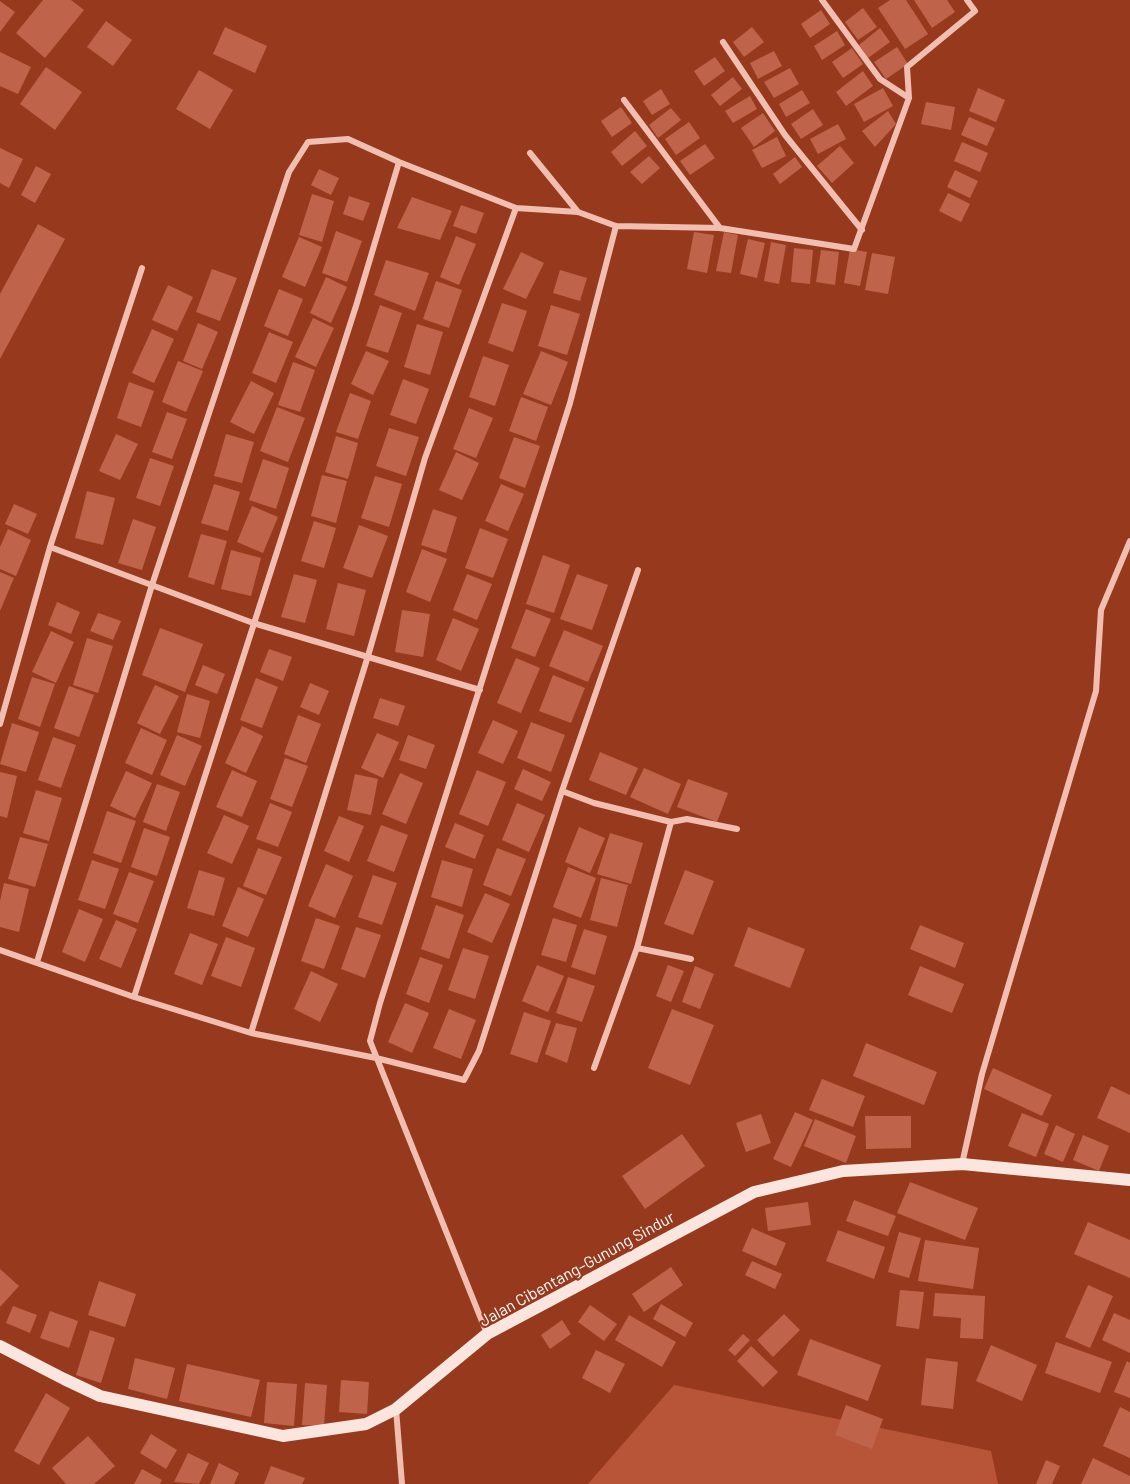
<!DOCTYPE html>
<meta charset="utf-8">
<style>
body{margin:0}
canvas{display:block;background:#97391d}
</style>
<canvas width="1130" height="1484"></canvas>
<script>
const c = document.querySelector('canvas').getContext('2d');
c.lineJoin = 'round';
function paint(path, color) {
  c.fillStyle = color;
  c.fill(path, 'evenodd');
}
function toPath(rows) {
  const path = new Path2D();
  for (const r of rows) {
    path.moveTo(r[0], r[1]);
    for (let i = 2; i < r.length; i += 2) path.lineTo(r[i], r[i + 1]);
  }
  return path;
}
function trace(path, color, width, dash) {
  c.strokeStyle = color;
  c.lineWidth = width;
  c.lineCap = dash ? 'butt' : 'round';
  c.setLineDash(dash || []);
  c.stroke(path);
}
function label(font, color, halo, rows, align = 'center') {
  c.font = font + ' Barlow,sans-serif';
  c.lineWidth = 4.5;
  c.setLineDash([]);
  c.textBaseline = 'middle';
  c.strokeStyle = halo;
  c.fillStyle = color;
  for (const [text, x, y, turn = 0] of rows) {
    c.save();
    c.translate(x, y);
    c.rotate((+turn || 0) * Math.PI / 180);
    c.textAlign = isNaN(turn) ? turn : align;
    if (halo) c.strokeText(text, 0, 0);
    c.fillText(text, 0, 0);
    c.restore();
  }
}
paint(toPath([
 [674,1385,991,1451,998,1484,588,1484]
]), '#b85438');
paint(toPath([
 [43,0,71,0,84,10,45,58,16,33],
 [890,0,906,0,928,34,905,49,878,8],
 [914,0,947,0,955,12,932,28],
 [0,1,15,12,0,32],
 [863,8,877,27,858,40,845,22],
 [821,10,830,24,810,38,801,24],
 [106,21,132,40,113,66,87,47],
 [225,27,267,46,255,73,213,54],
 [752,27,764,42,744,57,733,42],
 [880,28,890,42,868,58,859,45],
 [837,31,845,45,822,60,814,46],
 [897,47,908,64,886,79,874,62],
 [852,48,863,64,843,78,832,62],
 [774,51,782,66,758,79,750,63],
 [0,52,31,67,18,94,0,86],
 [715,57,725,71,704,86,694,71],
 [46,67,82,92,55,130,20,104],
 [790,68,799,84,774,98,764,82],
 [199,70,233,90,210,129,176,109],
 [863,71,873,86,846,106,836,92],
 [733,77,742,89,720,106,711,95],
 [883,88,893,106,864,122,854,104],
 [978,88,1005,100,996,122,969,111],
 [661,89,670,104,652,115,643,101],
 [802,90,810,103,786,117,779,104],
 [750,96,757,109,733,123,725,111],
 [926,102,955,107,951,130,921,124],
 [621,107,632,123,612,137,601,121],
 [671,108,681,120,658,138,649,125],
 [813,109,823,125,801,139,791,124],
 [888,111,896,124,875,147,862,131],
 [763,113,775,131,754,147,741,128],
 [969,117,995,128,987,146,961,135],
 [689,122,700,138,676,155,665,139],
 [838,124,846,139,818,154,810,139],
 [635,131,647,146,622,166,611,152],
 [777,137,786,156,762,168,752,150],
 [962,142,988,153,980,172,954,161],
 [705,144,715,158,690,175,680,161],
 [840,146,854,163,832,183,817,166],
 [0,148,23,159,9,188,0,183],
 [649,156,660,168,642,184,630,172],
 [795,157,802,167,780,184,773,174],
 [36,166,51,174,35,203,21,195],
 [319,169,339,178,331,195,311,185],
 [955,170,978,181,970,198,947,187],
 [948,193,970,204,961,222,939,211],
 [312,194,334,201,322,242,299,235],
 [349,196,370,203,363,221,343,214],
 [412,197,452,211,440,240,397,228],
 [461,205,484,213,476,234,453,226],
 [38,224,65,239,0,359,0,294],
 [336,231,362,241,347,282,322,273],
 [694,232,714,235,707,273,687,269],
 [724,232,738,235,731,273,716,271],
 [456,236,476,244,459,285,440,277],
 [299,237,322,247,305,287,282,277],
 [748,239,765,243,757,278,740,274],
 [771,242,786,245,779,284,764,281],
 [794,248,813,250,810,284,791,282],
 [850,249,867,252,860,286,844,283],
 [821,250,839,252,835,285,816,282],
 [521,252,544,263,526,299,503,289],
 [872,253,895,257,888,294,865,290],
 [386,260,429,273,415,311,374,295],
 [212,269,237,278,220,321,196,312],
 [560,270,587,278,580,301,553,293],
 [326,277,347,287,331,323,310,313],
 [436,281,462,290,449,328,423,319],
 [168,285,193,297,177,331,152,320],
 [279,289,303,299,288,336,264,326],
 [502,303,527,311,513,352,488,343],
 [380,305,402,313,388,353,366,346],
 [551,305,580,314,567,355,538,346],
 [313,318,334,328,316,367,295,357],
 [198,323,218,332,202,369,183,361],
 [417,324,443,332,430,375,404,367],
 [152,329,174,339,154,383,132,373],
 [269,332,293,342,276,383,252,373],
 [366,351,389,361,373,395,351,384],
 [541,351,568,362,551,405,523,394],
 [483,356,509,365,495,406,469,397],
 [178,361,203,371,186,412,162,402],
 [293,362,315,370,300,412,278,405],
 [403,379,429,389,416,424,390,415],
 [251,381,274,393,254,434,230,422],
 [129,382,154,391,141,427,117,418],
 [350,393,371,401,358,439,336,432],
 [521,397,548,407,536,441,509,431],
 [277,407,305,418,288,462,260,451],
 [469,408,493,418,476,458,453,449],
 [167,412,187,419,172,459,152,452],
 [389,428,419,437,406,476,376,466],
 [116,434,138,444,120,480,99,471],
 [226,434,254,442,242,483,214,476],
 [336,436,358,443,348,479,325,472],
 [514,437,540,446,525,488,499,478],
 [456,452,479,463,462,500,439,490],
 [150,458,174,466,160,506,136,498],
 [263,459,289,468,276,509,249,500],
 [322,475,347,481,336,523,311,516],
 [375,476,402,484,389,527,361,518],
 [214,484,240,492,228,531,201,523],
 [501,484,524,494,508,531,485,521],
 [87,491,115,498,103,545,75,538],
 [14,504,37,514,28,534,5,524],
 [252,506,278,517,263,553,237,542],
 [433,509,457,517,446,553,421,545],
 [133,519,156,527,142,570,118,563],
 [314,521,336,528,324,568,301,561],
 [359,525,388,536,372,578,343,568],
 [480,528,508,539,493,578,465,568],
 [8,529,31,540,16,576,0,569,0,547],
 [201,534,227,541,214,585,188,577],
 [422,549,447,559,430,602,406,592],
 [231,550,261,558,251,596,221,589],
 [543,555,570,565,554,613,526,604],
 [0,572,14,578,0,611],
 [294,574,317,580,305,623,281,617],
 [467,574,492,584,477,620,453,610],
 [577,574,608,585,592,630,560,619],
 [338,583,366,590,354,636,326,629],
 [57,602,80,612,71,634,48,625],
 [526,609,551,619,535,657,511,648],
 [402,610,430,614,423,657,395,652],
 [98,613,121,621,113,640,90,631],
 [453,618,479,629,461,671,436,660],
 [160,628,203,644,185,692,142,675],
 [564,630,603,646,588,682,549,666],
 [51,631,74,642,56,683,32,672],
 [87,638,113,646,98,693,73,685],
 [269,649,292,657,283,681,260,672],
 [516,658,540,668,521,713,497,703],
 [203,665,225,674,217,694,195,685],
 [553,675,585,688,571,723,539,711],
 [32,677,55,684,40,727,18,719],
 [256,678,278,687,262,728,240,720],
 [310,683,329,691,319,715,300,707],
 [155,685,179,696,160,734,137,723],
 [69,686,94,695,79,737,54,728],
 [187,694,210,701,200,738,177,732],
 [380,698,405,706,398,726,373,718],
 [298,715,321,724,306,763,284,754],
 [493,720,518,731,503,764,478,753],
 [531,722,565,735,551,772,517,758],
 [12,723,39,732,26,772,0,764],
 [242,726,263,736,246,773,225,763],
 [141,728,167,740,152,775,125,763],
 [377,733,399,742,383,778,361,768],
 [177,735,202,746,185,786,160,775],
 [408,735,435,745,426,769,399,760],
 [53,737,76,745,61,788,38,780],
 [600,752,638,768,626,795,589,780],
 [285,758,308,766,292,807,270,799],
 [644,768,681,784,668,814,630,797],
 [523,769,551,782,542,801,514,789],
 [232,770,257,781,242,817,216,807],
 [477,770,506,782,488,826,459,814],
 [126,771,152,783,135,818,110,806],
 [0,772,17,776,7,818,0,816],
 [400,773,423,783,406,824,382,814],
 [355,774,378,779,371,815,347,810],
 [688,779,728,793,717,822,677,807],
 [157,784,180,792,166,831,143,822],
 [36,790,62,798,49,841,23,833],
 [270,803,292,812,278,847,256,839],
 [517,803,545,815,529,852,502,840],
 [107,811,136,821,121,863,93,853],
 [224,815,249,826,232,864,207,853],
 [339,816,364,826,349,862,324,851],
 [455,823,484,835,475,859,445,847],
 [381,825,408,835,394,872,367,861],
 [579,827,605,838,590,873,565,862],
 [144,828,170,837,157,876,131,867],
 [610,833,643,843,631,884,597,874],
 [20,837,48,844,35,887,8,879],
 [258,848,282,857,266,895,243,886],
 [497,848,526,859,511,896,483,885],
 [92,860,119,869,105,909,78,900],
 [442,860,473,869,462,907,431,897],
 [326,864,353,876,335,918,308,906],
 [568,867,596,878,581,918,553,907],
 [199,870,225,878,214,916,187,908],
 [685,870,714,881,693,935,664,924],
 [129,872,154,881,138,923,113,914],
 [373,875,397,883,382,925,358,917],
 [601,878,628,885,617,927,590,920],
 [4,883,29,889,19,932,0,927,0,901],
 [238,887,264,899,248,937,222,926],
 [485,893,510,904,492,943,467,932],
 [436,905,464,915,449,959,421,949],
 [79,909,103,919,85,962,62,952],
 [316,918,340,926,324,969,301,961],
 [553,918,577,925,566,962,541,955],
 [116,920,137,929,121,968,99,959],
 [920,925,964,943,955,968,910,949],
 [356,927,381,935,365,978,341,969],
 [748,927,805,949,790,988,734,966],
 [584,929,607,936,595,975,571,967],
 [190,933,218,944,202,985,174,974],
 [226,937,255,948,241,987,211,976],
 [463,948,489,956,475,999,448,990],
 [420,957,443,965,429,1003,406,994],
 [537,965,564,976,548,1012,522,1001],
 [668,965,684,971,671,1002,656,996],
 [695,966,714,974,700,1009,682,1002],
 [920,966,964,984,952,1013,908,995],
 [311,971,338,984,320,1022,294,1009],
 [568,977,595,986,582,1022,556,1013],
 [405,1003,429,1013,412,1053,388,1042],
 [449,1009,476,1020,461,1059,433,1048],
 [672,1009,714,1025,690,1085,648,1068],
 [524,1012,551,1021,537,1063,510,1054],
 [556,1023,577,1028,567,1063,545,1054],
 [866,1043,937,1072,924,1105,853,1076],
 [993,1068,1052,1095,1042,1116,984,1089],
 [822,1079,865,1096,853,1127,809,1110],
 [1111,1086,1130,1095,1130,1133,1097,1118],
 [795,1112,813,1120,791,1167,773,1159],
 [1022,1113,1049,1124,1036,1157,1008,1146],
 [761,1114,771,1143,746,1152,736,1123],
 [865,1116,911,1116,911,1148,866,1149],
 [815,1119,856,1136,846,1163,804,1146],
 [1056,1125,1075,1134,1063,1162,1044,1154],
 [682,1134,705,1166,645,1209,622,1176],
 [1083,1135,1109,1146,1099,1171,1073,1160],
 [910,1182,978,1208,965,1240,897,1213],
 [854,1200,896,1216,888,1236,846,1221],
 [808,1202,811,1225,768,1231,765,1208],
 [1088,1222,1130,1240,1130,1278,1074,1254],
 [752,1228,786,1243,776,1266,742,1251],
 [838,1230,885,1247,874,1279,826,1261],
 [899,1232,921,1238,909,1278,888,1272],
 [925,1240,979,1248,973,1289,918,1281],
 [752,1261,782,1274,775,1289,745,1275],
 [671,1267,683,1285,644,1312,632,1294],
 [0,1269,19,1286,0,1307],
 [99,1281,136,1294,125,1327,88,1315],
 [1088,1285,1113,1296,1090,1348,1065,1337],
 [900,1290,924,1292,919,1329,896,1326],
 [935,1293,985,1296,983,1339,960,1338,961,1318,933,1316],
 [661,1304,693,1323,685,1337,653,1319],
 [590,1305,617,1324,604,1341,578,1322],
 [13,1306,37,1315,30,1333,6,1323],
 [50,1311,78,1321,69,1348,40,1338],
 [1114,1313,1130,1320,1130,1353,1102,1340],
 [784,1314,800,1330,773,1357,757,1340],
 [629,1315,676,1342,662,1367,615,1340],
 [562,1320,571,1334,550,1349,541,1335],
 [90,1330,115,1338,101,1383,76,1375],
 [743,1334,750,1340,735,1356,728,1350],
 [810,1339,881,1365,868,1401,797,1375],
 [1056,1342,1112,1362,1100,1393,1045,1373],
 [991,1345,1037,1365,1022,1401,976,1381],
 [751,1346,778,1372,763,1387,737,1361],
 [596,1350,625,1364,610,1393,582,1378],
 [135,1358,175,1368,167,1399,128,1389],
 [926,1358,958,1362,953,1409,921,1405],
 [1127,1361,1130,1363,1130,1398,1114,1392],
 [187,1364,260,1380,251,1417,179,1401],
 [341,1380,369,1382,367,1414,339,1412],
 [267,1382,297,1384,294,1426,264,1423],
 [305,1383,327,1385,324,1426,302,1425],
 [46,1393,70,1408,39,1465,14,1451],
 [846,1405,883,1419,872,1449,835,1435],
 [1120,1407,1130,1412,1130,1458,1103,1446],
 [151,1434,177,1450,166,1469,140,1453],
 [88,1436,115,1466,94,1484,66,1484,52,1468],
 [188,1453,209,1463,199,1484,174,1482],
 [1093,1458,1130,1476,1130,1484,1081,1484],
 [1046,1460,1060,1466,1052,1484,1036,1484],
 [219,1463,239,1473,234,1484,210,1484],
 [271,1466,305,1478,302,1484,264,1484],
 [142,1469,162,1480,160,1484,134,1484]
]), '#bf634a');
trace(toPath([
 [822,0,880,79,909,98],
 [723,42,785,135,862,230],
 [624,100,720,228],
 [530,153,578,212],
 [50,547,253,623,480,690],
 [0,724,50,547,142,268],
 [562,791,594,803,671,822,637,948,594,1068],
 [671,822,687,819,737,829],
 [637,948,691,959],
 [0,950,134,997,251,1033,376,1058,464,1080,479,1051,562,791,638,570],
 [37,962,152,585,289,172,308,142,348,139,399,162,516,208,578,212,616,226,720,228,854,249,909,98,907,67,975,11,967,0],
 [134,997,356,306,399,162],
 [251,1033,368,656,425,458,516,208],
 [962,1164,982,1074,1096,691,1101,610,1130,541],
 [487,1334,370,1041,380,1003,570,403,616,226],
 [396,1409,402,1484]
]), '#f0bfb1', 6);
trace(toPath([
 [0,1346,64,1379,100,1396,283,1436,366,1424,396,1409,487,1334,754,1192,843,1171,962,1164,1130,1180]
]), '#fbe5df', 12);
label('16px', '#fff', '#97391d', [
 ["Jalan Cibentang–Gunung Sindur",577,1269,-29]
]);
</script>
